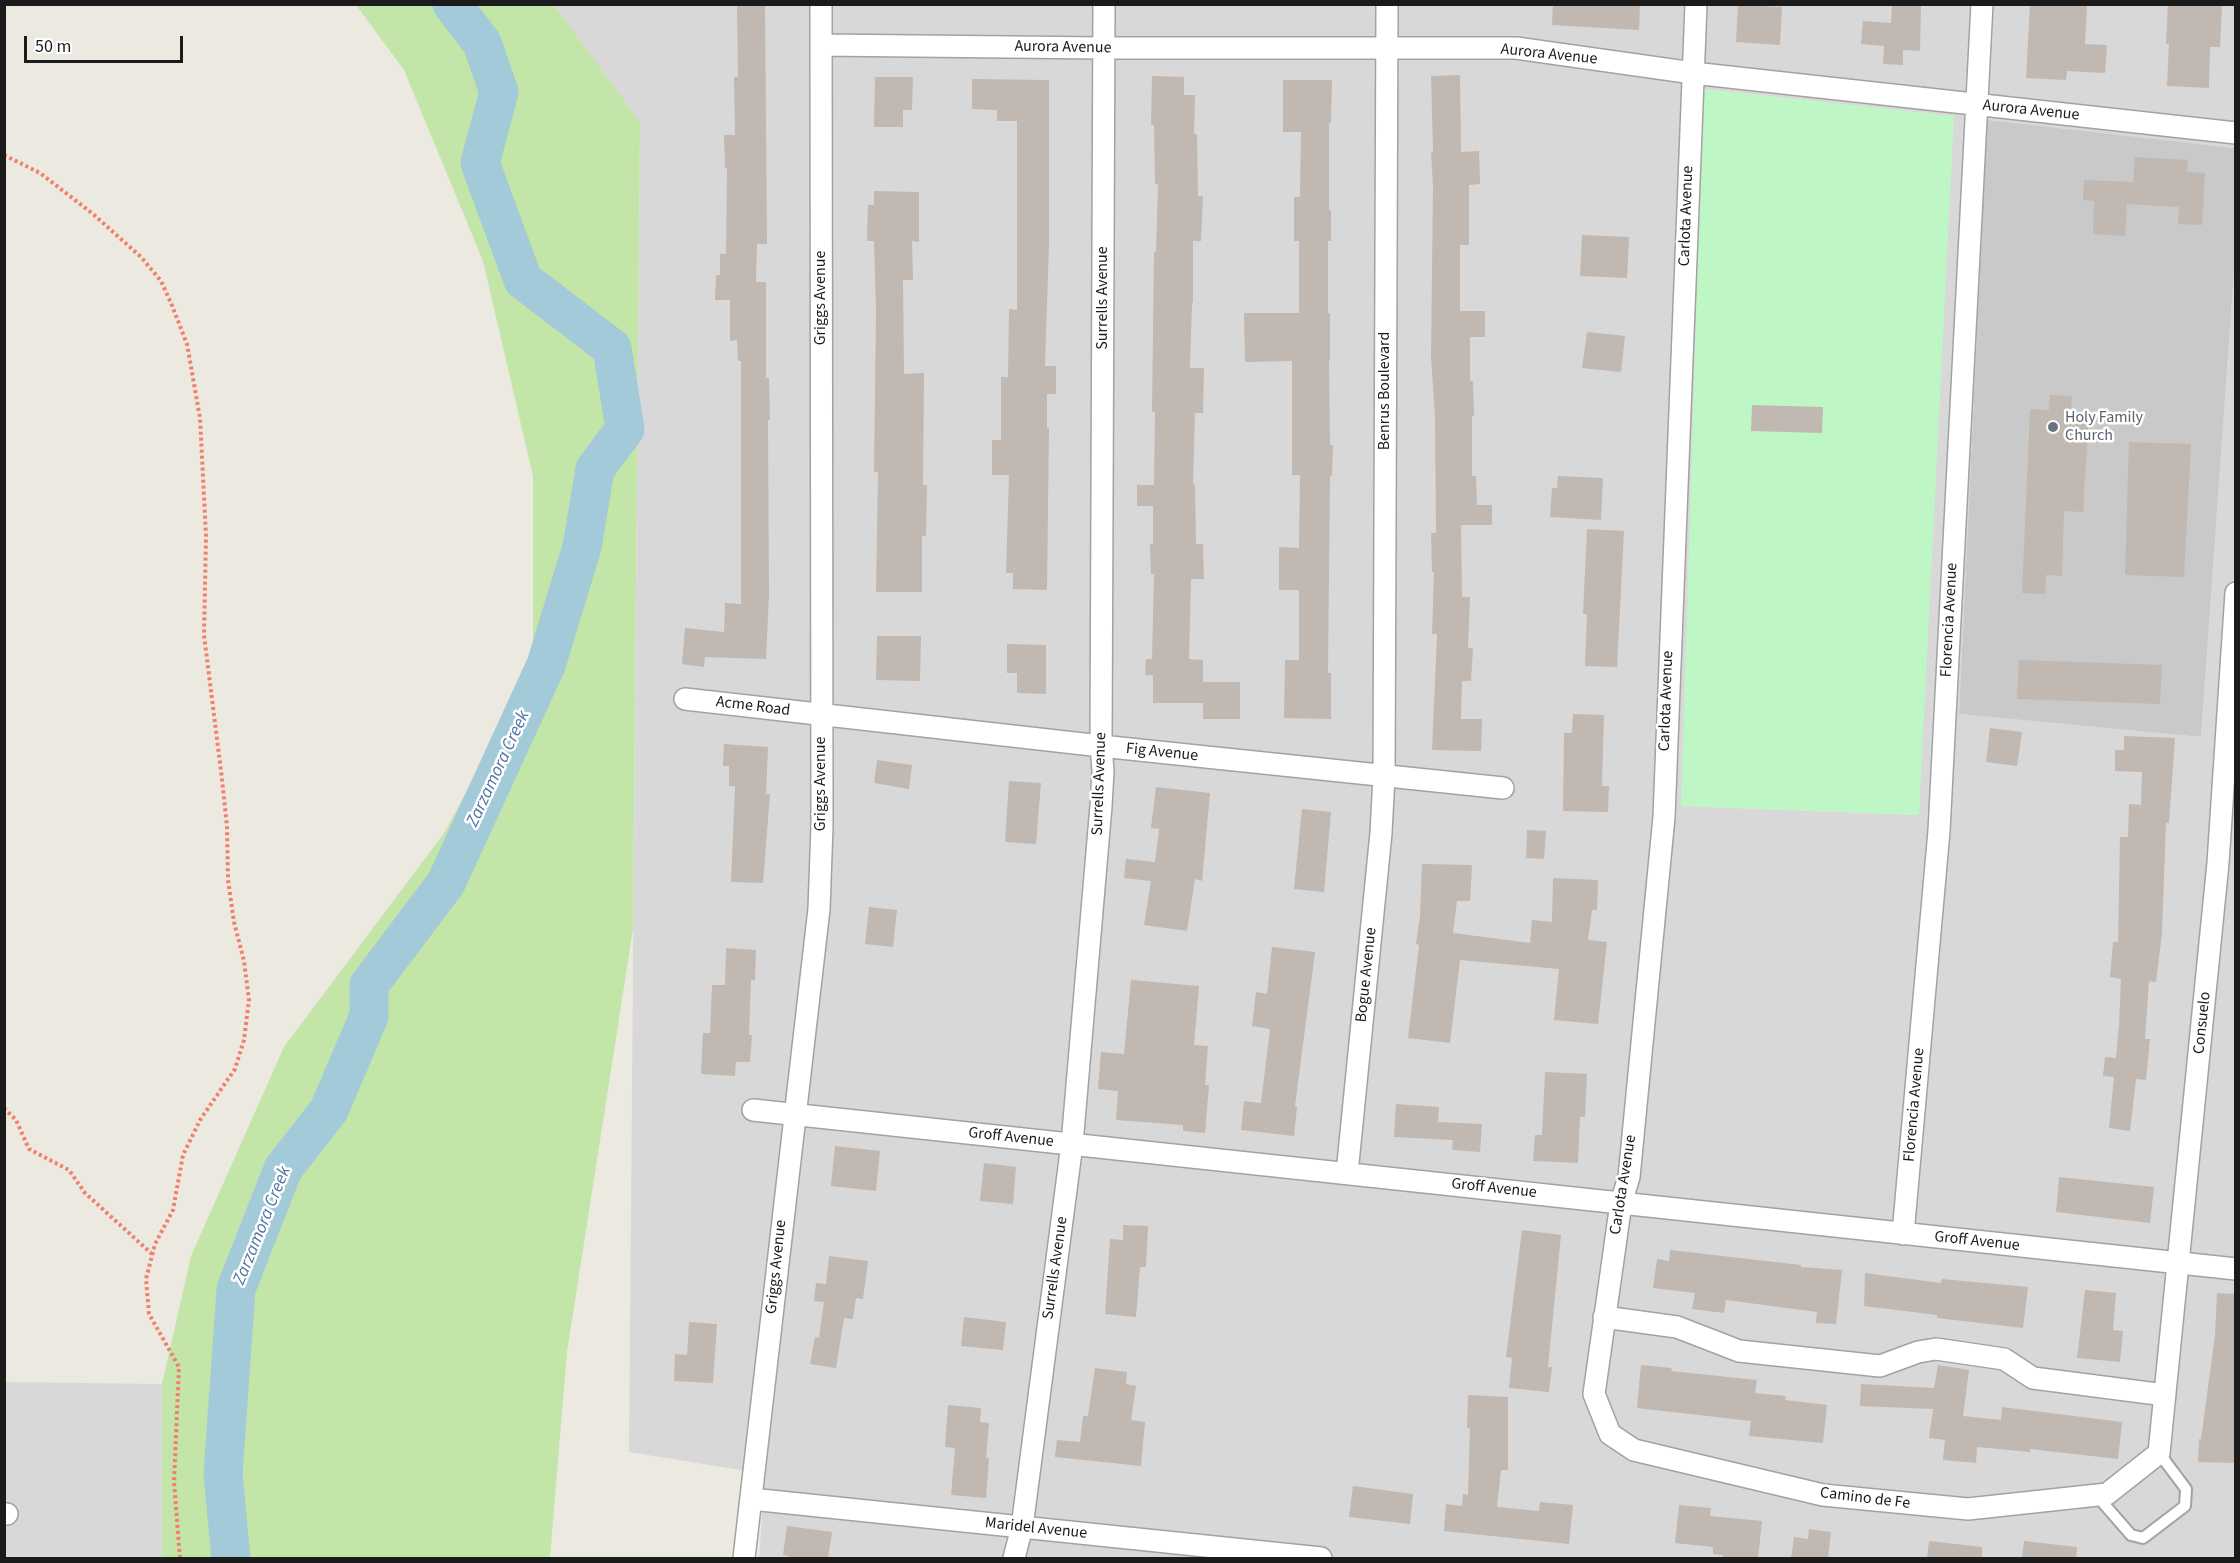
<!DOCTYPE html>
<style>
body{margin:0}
#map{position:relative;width:2240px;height:1563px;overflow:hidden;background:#ece9e1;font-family:"Source Sans 3",sans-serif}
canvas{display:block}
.frame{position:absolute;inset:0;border:6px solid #1b1b1b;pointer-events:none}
.scale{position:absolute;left:24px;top:36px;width:159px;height:27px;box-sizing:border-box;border:3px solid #1b1b1b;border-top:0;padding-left:8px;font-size:18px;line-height:21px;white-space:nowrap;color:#1b1b1b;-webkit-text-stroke:4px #fff;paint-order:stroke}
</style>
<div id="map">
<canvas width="2240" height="1563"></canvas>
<div class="frame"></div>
<div class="scale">50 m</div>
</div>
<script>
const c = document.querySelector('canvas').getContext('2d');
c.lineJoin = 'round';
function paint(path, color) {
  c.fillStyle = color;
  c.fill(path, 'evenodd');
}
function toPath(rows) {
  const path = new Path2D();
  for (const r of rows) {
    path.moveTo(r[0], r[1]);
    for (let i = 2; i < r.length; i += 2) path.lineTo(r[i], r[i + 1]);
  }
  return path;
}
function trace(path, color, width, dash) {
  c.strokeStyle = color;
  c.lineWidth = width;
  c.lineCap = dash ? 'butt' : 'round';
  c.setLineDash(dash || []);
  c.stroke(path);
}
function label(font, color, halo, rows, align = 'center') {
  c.font = font + ' "Source Sans 3",sans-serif';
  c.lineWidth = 5;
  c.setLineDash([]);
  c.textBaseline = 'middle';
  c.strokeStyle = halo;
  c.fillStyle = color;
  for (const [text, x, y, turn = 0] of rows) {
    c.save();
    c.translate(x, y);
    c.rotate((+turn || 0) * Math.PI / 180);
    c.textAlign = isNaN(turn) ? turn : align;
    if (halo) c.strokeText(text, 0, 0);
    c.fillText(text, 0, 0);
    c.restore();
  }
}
paint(toPath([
 [554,5,2235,5,2235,148,1987,120,1959,714,2201,737,2235,257,2235,1558,759,1558,765,1474,629,1452,640,123],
 [1703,89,1953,116,1918,815,1682,806],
 [5,1382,162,1384,162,1558,5,1558]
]), '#d9d8d8');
paint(toPath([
 [1987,120,2235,148,2235,257,2201,737,1959,714]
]), '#c9c9c9');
paint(toPath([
 [356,5,554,5,640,122,633,929,567,1352,550,1558,162,1558,162,1384,191,1256,284,1047,444,833,533,668,533,476,483,261,404,70]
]), '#c3e5a8');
paint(toPath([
 [1703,89,1954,116,1919,815,1681,806]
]), '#bef6c5');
trace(toPath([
 [231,1558,223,1474,236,1289,283,1169,329,1110,369,1016,369,985,446,883,546,665,582,547,595,469,625,429,612,348,523,280,480,163,499,92,482,43,452,4]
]), '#a3cad8', 39);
paint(toPath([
 [737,4,765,4,767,244,757,244,756,282,766,282,766,378,769,378,770,420,768,420,769,595,766,659,705,657,704,667,682,664,685,628,724,632,725,603,741,604,741,361,738,361,737,340,730,341,730,300,715,300,716,275,720,275,720,254,726,254,727,168,725,168,724,135,735,135,734,77,738,77],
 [1553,4,1640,4,1639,30,1552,25],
 [1892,4,1921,4,1920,51,1903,50,1903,65,1883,64,1884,46,1861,44,1863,21,1891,23],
 [2030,4,2087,6,2085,44,2107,45,2105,73,2067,71,2066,80,2026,78],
 [2168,4,2222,4,2220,47,2210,47,2209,88,2167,86,2169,44,2166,44],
 [1738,5,1782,7,1780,45,1736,42],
 [1460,75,1461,152,1479,151,1480,184,1469,185,1469,245,1460,245,1460,311,1485,311,1485,337,1470,337,1470,381,1473,381,1474,416,1472,416,1472,476,1476,476,1477,505,1492,505,1492,525,1461,525,1462,597,1470,597,1468,648,1473,648,1471,681,1462,681,1461,719,1482,719,1481,751,1432,750,1437,634,1432,634,1434,572,1432,572,1431,533,1436,533,1435,417,1431,358,1433,186,1431,152,1433,152,1431,76],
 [1152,76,1184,77,1184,95,1195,95,1194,134,1197,134,1198,196,1203,196,1201,241,1193,241,1193,303,1192,303,1190,368,1204,368,1203,413,1195,413,1193,485,1195,484,1196,544,1203,544,1204,579,1191,579,1189,659,1203,660,1203,682,1240,682,1240,719,1203,719,1203,703,1153,703,1153,675,1145,675,1146,659,1152,659,1154,574,1151,574,1150,544,1153,544,1153,506,1137,506,1137,485,1154,485,1155,412,1152,412,1154,252,1156,252,1158,184,1155,184,1154,125,1151,125],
 [875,77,913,77,912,110,903,110,903,127,874,127],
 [972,79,1049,80,1049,243,1045,366,1056,366,1056,394,1047,394,1047,428,1049,428,1047,590,1013,589,1013,573,1006,573,1009,475,992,475,992,440,1001,440,1001,377,1008,377,1009,309,1017,310,1017,121,997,121,997,110,972,109],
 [1283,80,1332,80,1331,123,1329,123,1329,210,1331,210,1331,241,1328,241,1328,313,1330,313,1330,360,1329,360,1330,445,1333,445,1332,476,1330,476,1328,673,1331,673,1331,719,1284,718,1285,660,1299,660,1299,590,1279,590,1279,547,1299,548,1300,475,1292,475,1292,361,1245,362,1244,313,1299,313,1299,241,1294,241,1294,197,1300,197,1301,132,1283,132],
 [2135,157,2188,160,2187,172,2205,173,2202,225,2178,224,2179,207,2127,204,2125,236,2093,234,2094,201,2083,200,2084,180,2133,182],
 [874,191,919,192,919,242,912,241,913,280,903,280,904,374,924,373,923,485,927,485,926,536,922,536,922,592,876,592,878,472,874,472,876,311,874,241,867,241,868,205,874,205],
 [1582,235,1629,237,1627,278,1580,276],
 [1587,332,1625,336,1621,372,1582,368],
 [2050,395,2072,396,2071,412,2089,413,2083,512,2064,511,2062,576,2046,575,2045,594,2022,593,2030,409,2049,410],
 [1752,405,1823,407,1822,433,1751,431],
 [2129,442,2191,444,2184,577,2125,575],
 [1558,476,1603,478,1601,520,1550,517,1552,488,1557,488],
 [1587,529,1624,531,1617,667,1585,666,1587,614,1583,614],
 [877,636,921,636,920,681,876,680],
 [1007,644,1046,645,1046,694,1017,693,1017,673,1007,673],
 [2019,660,2162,665,2160,704,2017,699],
 [1573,714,1604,715,1602,786,1609,786,1608,812,1563,811,1564,733,1572,733],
 [1990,728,2022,732,2017,766,1986,762],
 [2124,736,2175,738,2169,823,2166,823,2162,933,2156,982,2149,981,2145,1039,2150,1039,2146,1080,2136,1079,2130,1131,2109,1128,2114,1077,2103,1076,2105,1057,2116,1058,2119,1025,2121,979,2110,977,2113,942,2118,942,2120,837,2128,837,2129,804,2141,805,2142,772,2115,771,2115,750,2124,750],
 [724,744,768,747,766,794,770,794,763,883,731,882,735,786,729,786,729,766,723,766],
 [877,760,912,765,909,789,874,783],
 [1009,781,1041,783,1036,844,1005,842],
 [1156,787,1210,793,1202,881,1195,879,1187,931,1144,925,1151,881,1124,878,1126,859,1155,862,1159,829,1151,828],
 [1302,809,1331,812,1324,892,1294,889],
 [1527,830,1546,831,1544,859,1526,858],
 [1422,864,1472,865,1470,901,1457,901,1453,933,1530,943,1532,920,1552,922,1553,878,1598,880,1597,910,1592,910,1588,940,1607,942,1598,1024,1554,1020,1559,969,1460,960,1450,1043,1408,1038,1419,945,1416,944,1420,916],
 [869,907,897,910,893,947,865,944],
 [1272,947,1315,952,1295,1106,1297,1107,1294,1136,1241,1130,1244,1101,1261,1103,1270,1029,1252,1026,1256,992,1267,994],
 [726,948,756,950,755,980,751,980,749,1035,752,1035,750,1062,736,1062,735,1076,701,1074,703,1033,710,1033,712,985,725,985],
 [1131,980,1199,986,1194,1045,1208,1046,1205,1085,1209,1085,1205,1133,1183,1131,1183,1125,1116,1120,1118,1091,1098,1089,1101,1052,1124,1054],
 [1545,1072,1587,1074,1585,1117,1580,1117,1578,1163,1533,1161,1535,1135,1542,1135],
 [1396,1104,1439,1107,1438,1122,1482,1124,1480,1152,1452,1150,1453,1140,1394,1137],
 [835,1146,880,1151,876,1191,831,1186],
 [984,1163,1016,1167,1013,1204,980,1201],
 [2059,1177,2154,1187,2150,1223,2056,1212],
 [1123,1225,1148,1226,1146,1267,1140,1267,1136,1317,1105,1314,1110,1239,1123,1240],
 [1522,1230,1561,1235,1548,1367,1552,1367,1549,1392,1509,1388,1512,1358,1506,1357],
 [1670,1250,1801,1265,1801,1267,1842,1270,1836,1324,1816,1323,1817,1312,1726,1300,1724,1313,1692,1309,1695,1293,1653,1288,1657,1259,1669,1261],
 [829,1256,868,1261,863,1299,856,1298,853,1319,844,1318,836,1368,810,1364,815,1337,819,1338,824,1302,814,1301,816,1283,826,1284],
 [1865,1273,1941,1283,1942,1279,2028,1287,2023,1328,1937,1318,1937,1315,1864,1306],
 [2085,1290,2116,1293,2113,1330,2123,1331,2120,1362,2077,1358],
 [2217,1293,2235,1294,2235,1463,2198,1462,2199,1439,2201,1439,2215,1335],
 [964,1317,1006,1322,1003,1350,961,1346],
 [689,1322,717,1324,713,1383,674,1381,675,1354,687,1355],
 [1641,1365,1672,1368,1671,1371,1757,1380,1755,1393,1786,1396,1785,1400,1827,1405,1823,1443,1749,1436,1751,1421,1637,1408],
 [1938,1365,1969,1370,1963,1416,2001,1420,2002,1407,2122,1422,2118,1459,2030,1449,2030,1452,1977,1447,1976,1463,1943,1460,1945,1440,1929,1438,1933,1409,1860,1406,1861,1384,1934,1388],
 [1095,1368,1127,1372,1126,1384,1136,1386,1131,1420,1145,1422,1141,1466,1055,1457,1057,1440,1080,1442,1083,1416,1088,1416],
 [1468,1395,1508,1397,1508,1470,1501,1470,1497,1507,1539,1511,1540,1502,1573,1505,1569,1544,1444,1531,1446,1504,1462,1506,1463,1494,1468,1495,1470,1428,1467,1428],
 [948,1405,981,1408,980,1422,989,1423,986,1458,989,1458,986,1498,951,1495,955,1448,945,1447],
 [1353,1486,1413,1494,1410,1524,1349,1517],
 [1679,1505,1711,1508,1710,1516,1762,1521,1758,1558,1723,1558,1723,1555,1713,1554,1713,1547,1675,1543],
 [787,1526,832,1532,828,1558,789,1558,789,1556,783,1555],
 [1809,1529,1831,1532,1828,1558,1791,1558,1794,1537,1808,1539],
 [1929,1541,1982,1547,1982,1558,1927,1558],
 [2024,1541,2077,1547,2076,1558,2022,1558]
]), '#c0b8b1');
const lane = toPath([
 [2097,1496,2131,1535,2143,1538,2185,1506,2186,1489,2159,1453]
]);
const street = toPath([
 [1696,4,1664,817,1629,1177,1621,1203,1594,1394,1610,1434,1634,1450,1823,1495,1968,1509,2107,1494,2159,1453,2218,863,2236,593],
 [821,45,1104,48,1516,48,1693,73,2236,133],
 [685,699,1101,746,1503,788],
 [753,1110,2236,1269],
 [1347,1173,1381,833,1384,777,1387,4],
 [1903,1234,1939,831,1982,4],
 [1604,1317,1677,1327,1739,1351,1880,1366,1918,1352,1936,1349,2004,1359,2033,1378,2165,1395],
 [751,1499,1321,1558],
 [4,1514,7,1514],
 [744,1558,819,909,822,826,821,4],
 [1014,1558,1022,1527,1072,1144,1101,806,1103,771,1101,746,1104,4]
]);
trace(lane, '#a2a2a2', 14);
trace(street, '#a2a2a2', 24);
trace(toPath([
 [4,155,40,173,93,214,141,257,161,281,171,303,187,344,200,418,206,536,204,635,221,771,227,826,228,880,234,922,244,961,249,1000,244,1040,235,1069,200,1120,183,1155,173,1210,155,1244,146,1279,149,1314,179,1367,174,1482,180,1558],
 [4,1108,16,1120,29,1149,69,1170,85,1193,152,1254]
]), '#f27f6c', 4, [3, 3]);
trace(lane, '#fff', 10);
trace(street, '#fff', 21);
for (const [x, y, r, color] of [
 [2053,427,6,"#6b7280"]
]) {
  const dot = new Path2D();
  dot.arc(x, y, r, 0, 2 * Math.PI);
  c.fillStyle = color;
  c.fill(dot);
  trace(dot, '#fff', 2);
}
label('16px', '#1b1b1b', '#fff', [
 ["Aurora Avenue",1063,48,1],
 ["Aurora Avenue",1549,55,6],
 ["Aurora Avenue",2031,111,6],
 ["Carlota Avenue",1687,216,-88],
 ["Griggs Avenue",821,298,-90],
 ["Surrells Avenue",1103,298,-90],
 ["Benrus Boulevard",1385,391,-90],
 ["Florencia Avenue",1950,620,-87],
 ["Carlota Avenue",1667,701,-88],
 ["Acme Road",753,707,7],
 ["Fig Avenue",1162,753,6],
 ["Griggs Avenue",821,784,-90],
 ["Surrells Avenue",1100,784,-88],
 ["Bogue Avenue",1367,975,-84],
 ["Consuelo",2203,1023,-84],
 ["Florencia Avenue",1915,1105,-85],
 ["Groff Avenue",1011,1138,6],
 ["Carlota Avenue",1624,1185,-81],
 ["Groff Avenue",1494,1189,6],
 ["Groff Avenue",1977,1242,6],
 ["Griggs Avenue",777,1267,-84],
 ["Surrells Avenue",1056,1268,-82],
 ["Camino de Fe",1865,1499,7],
 ["Maridel Avenue",1036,1529,6]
]);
label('16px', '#5b616d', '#fff', [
 ["Holy Family",2065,418],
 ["Church",2065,436]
], 'left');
label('italic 18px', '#4d75a4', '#fff', [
 ["Zarzamora Creek",499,769,-65],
 ["Zarzamora Creek",263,1226,-68]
]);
</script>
